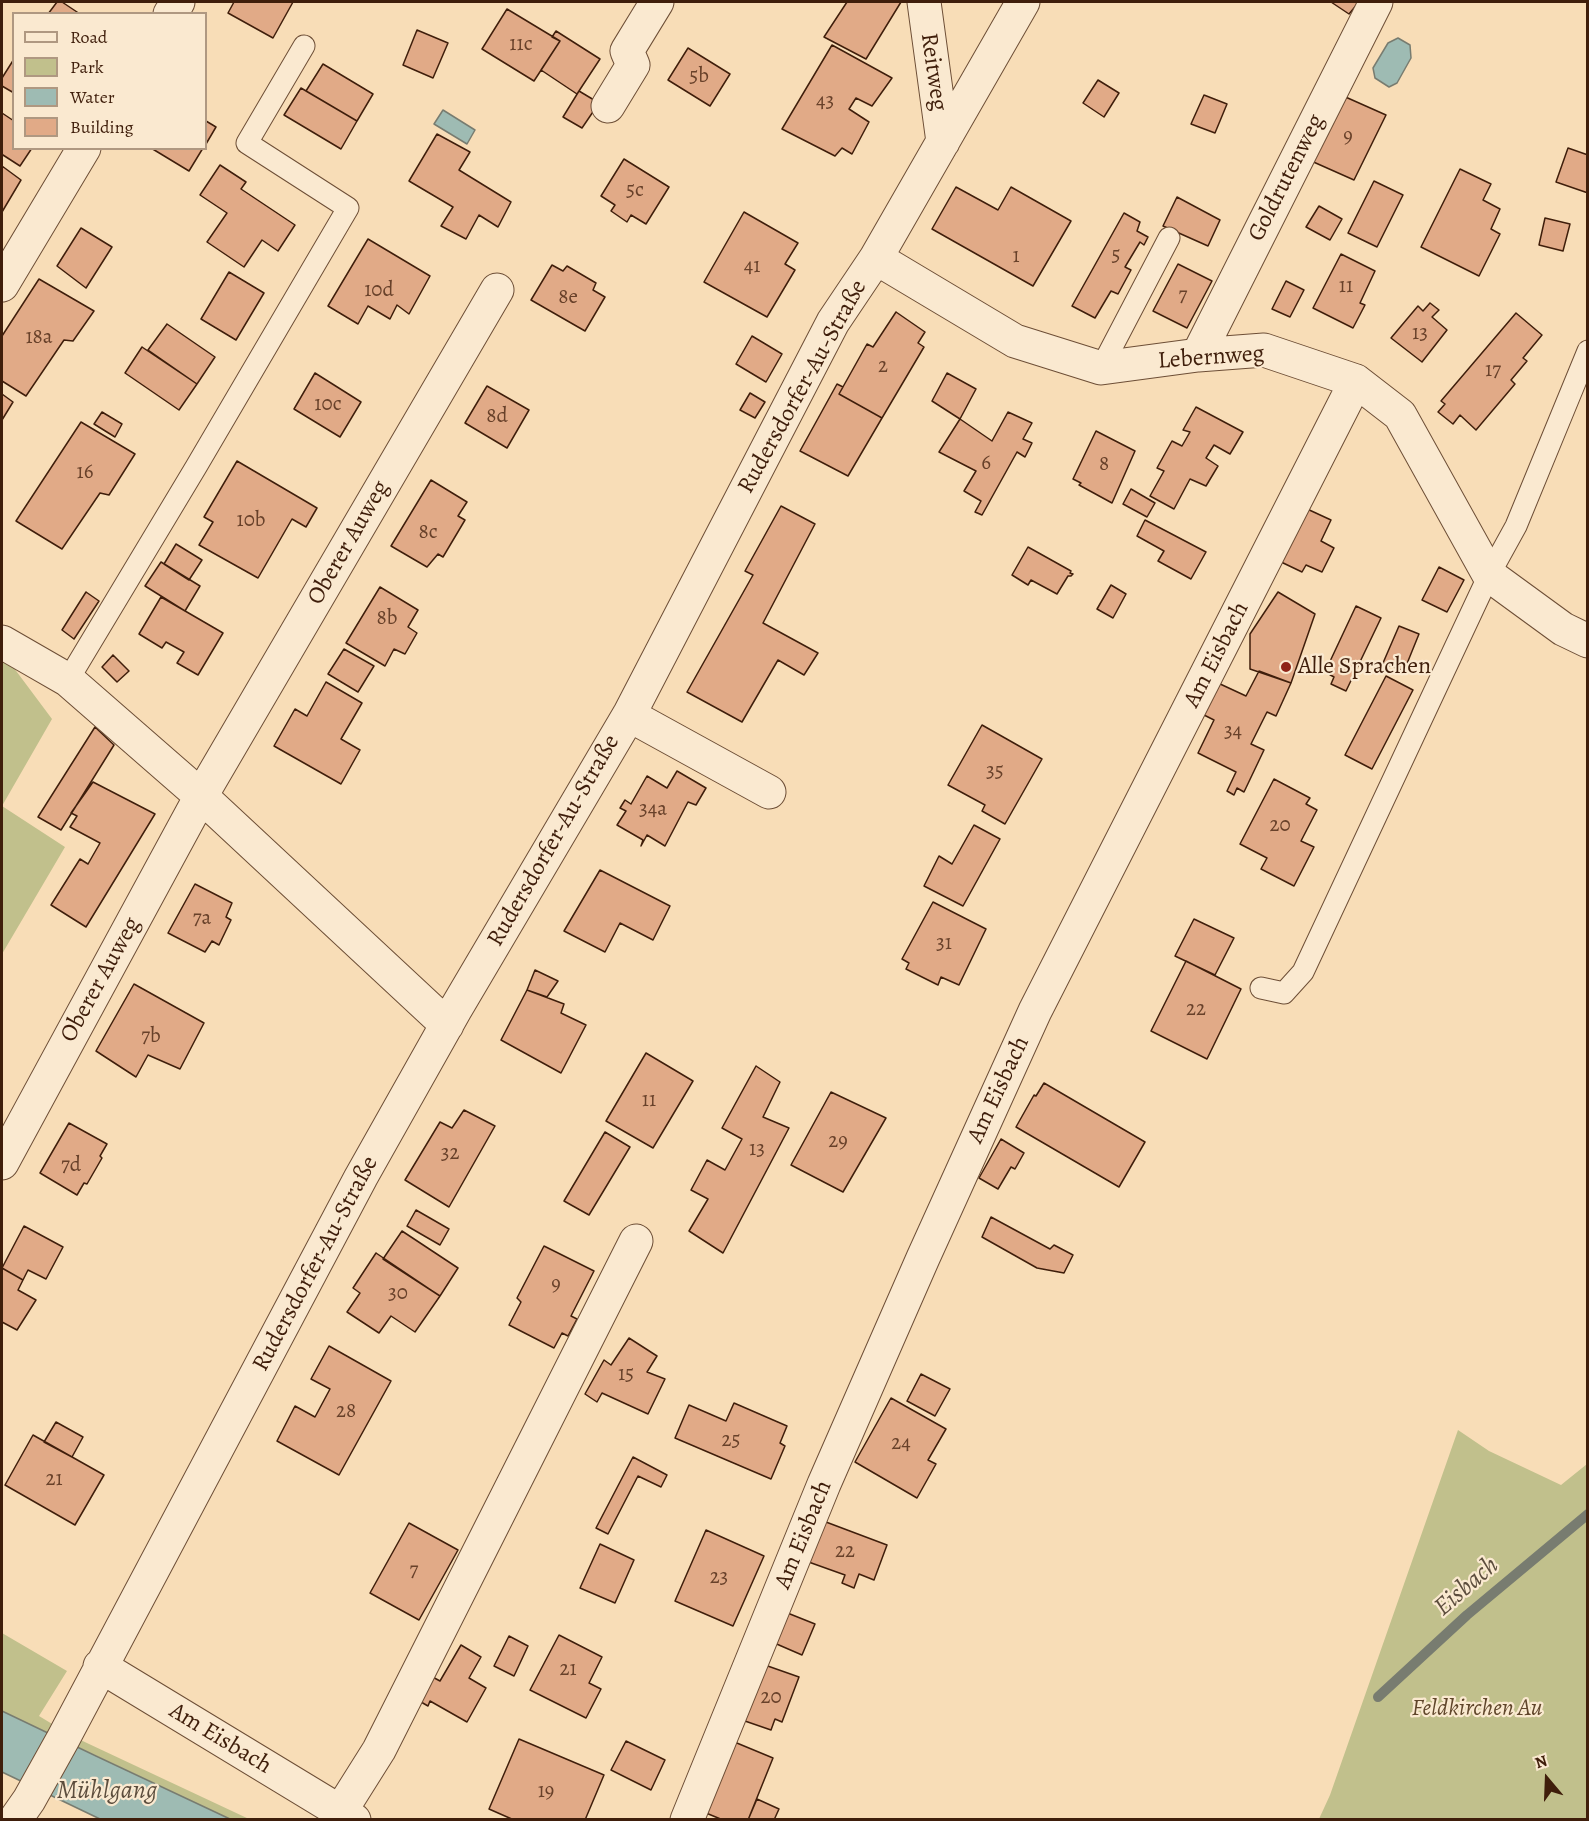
<!DOCTYPE html>
<meta charset="utf-8">
<style>
body{margin:0}
#map{position:relative;width:1589px;height:1821px;overflow:hidden;background:#f8ddb7;font-family:Alegreya,serif}
canvas{display:block}
.frame{position:absolute;inset:0;border:3px solid #3f1e0b;pointer-events:none}
.legend{position:absolute;left:12px;top:12px;width:195px;height:138px;box-sizing:border-box;background:#fae9d0;border:2px solid #af9881;margin:0;padding:8px 10px;list-style:none;font-size:18px;color:#3f1e0b}
.legend li{display:flex;align-items:center;gap:12px;height:30px}
.legend b{width:30px;border:2px solid #af9881}
.north{position:absolute;left:1517px;top:1749px;width:60px;height:60px;-webkit-text-stroke:4px #fae9d0;paint-order:stroke;rotate:341deg;font-size:16px;font-weight:700;line-height:24px;text-align:center;color:#3f1e0b}
.north::after{content:'';display:block;margin:auto;width:21px;height:27px;background:#3f1e0b;clip-path:polygon(50% 0,100% 100%,50% 72%,0 100%)}
</style>
<div id="map">
<canvas width="1589" height="1821"></canvas>
<div class="frame"></div>
<ul class="legend">
<li><b style="height:8px;background:#fae9d0"></b>Road</li>
<li><b style="height:16px;background:#c1c08c"></b>Park</li>
<li><b style="height:16px;background:#9ebbb3"></b>Water</li>
<li><b style="height:16px;background:#e1aa87"></b>Building</li>
</ul>
<div class="north">N</div>
</div>
<script>
const c = document.querySelector('canvas').getContext('2d');
c.lineJoin = 'round';
function paint(path, color) {
  c.fillStyle = color;
  c.fill(path, 'evenodd');
}
function toPath(rows) {
  const path = new Path2D();
  for (const r of rows) {
    path.moveTo(r[0], r[1]);
    for (let i = 2; i < r.length; i += 2) path.lineTo(r[i], r[i + 1]);
  }
  return path;
}
function trace(path, color, width, dash) {
  c.strokeStyle = color;
  c.lineWidth = width;
  c.lineCap = dash ? 'butt' : 'round';
  c.setLineDash(dash || []);
  c.stroke(path);
}
function label(font, color, halo, rows, align = 'center') {
  c.font = font + ' Alegreya,serif';
  c.lineWidth = 4.5;
  c.setLineDash([]);
  c.textBaseline = 'middle';
  c.strokeStyle = halo;
  c.fillStyle = color;
  for (const [text, x, y, turn = 0] of rows) {
    c.save();
    c.translate(x, y);
    c.rotate((+turn || 0) * Math.PI / 180);
    c.textAlign = isNaN(turn) ? turn : align;
    if (halo) c.strokeText(text, 0, 0);
    c.fillText(text, 0, 0);
    c.restore();
  }
}
paint(toPath([
 [2,652,52,719,2,806,65,847,2,954],
 [1458,1430,1489,1451,1561,1485,1587,1464,1587,1819,1319,1819,1330,1795],
 [2,1633,67,1671,39,1716,72,1736,249,1819,230,1819,2,1711]
]), '#c1c08c');
const water = toPath([
 [1398,38,1410,45,1411,58,1397,83,1389,87,1375,78,1373,68,1388,43,1398,38],
 [443,110,475,130,467,144,434,124,443,110],
 [2,1711,96,1756,230,1819,100,1819,2,1772,2,1711]
]);
paint(water, '#9ebbb3');
trace(water, '#787c70', 1.5);
trace(toPath([
 [1378,1697,1467,1615,1588,1514]
]), '#787c70', 10);
const building = toPath([
 [57,2,62,2,80,14,48,14,57,2],
 [234,2,293,2,273,38,228,13,234,2],
 [847,2,901,2,866,59,824,37,847,2],
 [1331,2,1359,2,1349,14,1331,2],
 [507,9,560,41,534,81,482,49,507,9],
 [417,30,448,43,433,78,403,65,417,30],
 [556,31,600,59,577,94,541,70,560,41,552,37,556,31],
 [832,45,892,78,872,106,856,98,849,109,869,122,852,154,842,148,835,156,782,129,832,45],
 [688,48,730,74,710,106,668,80,688,48],
 [14,59,14,93,2,86,2,78,14,59],
 [323,64,373,94,357,121,306,91,323,64],
 [1098,80,1119,93,1104,117,1083,103,1098,80],
 [301,88,357,121,341,149,284,115,301,88],
 [579,91,599,103,582,128,563,117,579,91],
 [1204,95,1227,104,1215,133,1191,124,1204,95],
 [1341,95,1386,115,1354,180,1309,160,1341,95],
 [2,113,14,121,14,148,32,148,20,166,3,155,2,156,2,113],
 [206,121,216,127,206,144,206,121],
 [437,134,470,152,459,170,511,202,498,227,479,215,466,239,441,226,453,207,409,181,437,134],
 [151,148,203,148,189,171,151,148],
 [1568,148,1588,155,1588,193,1556,182,1568,148],
 [624,159,669,187,646,224,631,215,627,222,611,211,615,205,601,196,624,159],
 [220,165,246,182,241,189,295,225,278,251,262,240,244,267,207,242,227,213,200,195,220,165],
 [2,166,21,180,2,212,2,166],
 [1460,169,1491,184,1483,200,1500,209,1491,229,1500,234,1479,276,1421,247,1460,169],
 [1374,181,1403,195,1377,247,1348,233,1374,181],
 [956,187,998,210,1011,187,1071,221,1033,286,932,229,956,187],
 [1177,197,1220,220,1208,246,1163,226,1177,197],
 [1319,206,1342,219,1330,240,1306,227,1319,206],
 [744,212,798,243,785,264,795,270,767,317,704,282,744,212],
 [1124,213,1140,222,1137,231,1148,237,1144,245,1140,242,1125,267,1131,270,1118,294,1111,291,1095,318,1072,306,1124,213],
 [1545,218,1570,224,1563,251,1539,245,1545,218],
 [81,228,112,247,86,288,57,266,81,228],
 [368,239,430,276,409,314,397,305,390,319,368,306,358,324,328,306,368,239],
 [1341,254,1375,271,1360,303,1365,305,1353,328,1313,308,1341,254],
 [1178,264,1212,281,1187,328,1153,311,1178,264],
 [552,265,563,271,567,266,596,283,593,290,605,297,585,331,531,300,552,265],
 [229,272,264,293,236,340,201,319,229,272],
 [39,279,94,311,73,341,64,340,26,396,2,381,2,336,39,279],
 [1286,281,1304,290,1290,317,1272,309,1286,281],
 [1430,303,1439,310,1432,317,1447,330,1422,362,1391,338,1418,306,1423,311,1430,303],
 [896,312,925,332,918,343,924,347,882,418,839,394,867,344,873,347,896,312],
 [1516,313,1542,335,1523,358,1527,361,1511,380,1515,384,1476,430,1460,415,1453,424,1438,412,1445,404,1441,401,1516,313],
 [167,324,215,357,197,384,148,350,167,324],
 [752,336,782,354,766,382,736,364,752,336],
 [142,347,197,384,179,410,125,373,142,347],
 [315,373,361,402,340,437,294,409,315,373],
 [947,373,976,389,960,419,932,401,947,373],
 [837,384,843,387,839,394,882,418,848,476,800,451,837,384],
 [487,386,529,410,507,448,465,423,487,386],
 [750,393,765,402,755,418,740,410,750,393],
 [2,394,13,402,2,420,2,394],
 [1196,407,1243,432,1230,454,1214,445,1206,458,1218,466,1206,486,1190,479,1174,509,1150,496,1164,471,1157,468,1172,441,1182,446,1190,432,1183,430,1196,407],
 [102,412,122,424,115,437,94,424,102,412],
 [1008,412,1032,423,1023,439,1032,443,1025,457,1017,452,982,515,975,512,981,501,964,491,976,471,939,452,960,419,992,441,1008,412],
 [81,422,135,454,109,495,100,493,62,549,16,521,81,422],
 [1096,431,1135,451,1112,503,1079,485,1081,483,1073,479,1096,431],
 [237,461,317,508,306,527,292,519,258,578,199,545,213,522,204,517,237,461],
 [431,480,467,502,458,516,465,520,443,557,438,554,427,567,391,546,431,480],
 [1131,489,1155,503,1147,517,1123,504,1131,489],
 [781,506,815,524,763,623,818,653,804,675,778,660,742,722,687,692,753,575,745,571,781,506],
 [1305,508,1331,520,1321,541,1334,548,1322,572,1306,565,1302,572,1279,561,1305,508],
 [1145,520,1206,552,1191,579,1158,561,1164,551,1137,536,1145,520],
 [176,544,202,560,189,580,164,564,176,544],
 [1028,547,1071,571,1070,573,1073,574,1071,576,1068,576,1057,594,1031,580,1028,585,1012,575,1028,547],
 [161,562,200,586,185,611,145,586,161,562],
 [1439,567,1464,580,1447,612,1422,600,1439,567],
 [1111,585,1126,594,1113,618,1097,609,1111,585],
 [380,587,418,610,408,627,417,633,405,654,394,649,385,666,346,643,380,587],
 [86,592,99,601,74,639,62,630,86,592],
 [1278,592,1315,614,1291,683,1250,669,1250,634,1278,592],
 [161,597,223,633,198,675,177,663,184,652,166,642,162,648,139,634,161,597],
 [1356,606,1381,618,1346,691,1331,684,1334,677,1325,672,1356,606],
 [1399,626,1419,634,1404,671,1383,663,1399,626],
 [344,649,374,666,358,692,328,674,344,649],
 [113,655,129,671,117,682,102,667,113,655],
 [1259,671,1291,683,1276,716,1267,712,1251,744,1264,750,1244,792,1237,788,1234,795,1227,791,1236,772,1198,753,1214,720,1202,714,1218,683,1246,696,1259,671],
 [1386,676,1413,690,1372,769,1345,755,1386,676],
 [326,682,362,703,341,739,360,750,341,784,274,746,295,709,307,716,326,682],
 [982,725,1042,759,1005,824,982,811,985,805,948,785,982,725],
 [95,727,114,745,61,830,38,817,95,727],
 [677,771,706,788,696,805,688,802,665,846,647,835,641,846,643,840,617,825,626,811,620,808,625,800,631,804,647,776,667,788,677,771],
 [1274,779,1310,798,1306,804,1317,810,1301,841,1314,847,1294,886,1261,869,1267,858,1240,844,1274,779],
 [93,782,155,814,86,927,51,905,80,859,88,864,100,843,70,827,77,816,71,813,93,782],
 [974,825,1000,839,963,906,924,886,939,856,952,864,974,825],
 [600,870,670,906,653,940,620,923,605,952,564,931,600,870],
 [195,884,232,903,226,917,231,920,219,945,212,941,205,952,168,933,195,884],
 [933,902,986,929,959,985,941,977,938,985,906,969,909,963,902,959,933,902],
 [1194,919,1234,938,1215,975,1175,956,1194,919],
 [1186,961,1241,989,1207,1059,1151,1031,1186,961],
 [535,970,558,981,547,997,527,990,535,970],
 [134,984,204,1023,180,1069,148,1055,136,1077,96,1051,134,984],
 [527,990,564,1004,561,1013,586,1025,561,1073,501,1040,527,990],
 [646,1053,693,1081,653,1148,606,1121,646,1053],
 [756,1066,780,1082,763,1117,789,1128,723,1253,689,1231,708,1199,691,1190,707,1160,725,1170,742,1139,722,1128,756,1066],
 [1044,1083,1145,1142,1119,1187,1016,1127,1034,1095,1036,1096,1044,1083],
 [831,1092,886,1118,843,1192,791,1165,831,1092],
 [464,1110,495,1126,449,1207,405,1180,440,1122,452,1128,464,1110],
 [69,1123,107,1144,100,1156,102,1158,87,1184,84,1183,77,1195,40,1173,69,1123],
 [605,1132,630,1147,589,1215,564,1201,605,1132],
 [1001,1139,1024,1153,1015,1169,1011,1167,998,1189,979,1178,1001,1139],
 [416,1210,449,1229,440,1245,407,1226,416,1210],
 [991,1217,1050,1249,1054,1245,1073,1255,1064,1273,1037,1268,982,1237,991,1217],
 [24,1226,63,1247,46,1279,28,1270,23,1280,2,1268,24,1226],
 [402,1231,458,1268,440,1296,383,1259,402,1231],
 [544,1246,594,1271,571,1316,577,1319,568,1336,562,1333,554,1348,509,1325,521,1302,517,1298,544,1246],
 [376,1253,440,1296,415,1332,391,1316,379,1333,347,1312,360,1293,353,1288,376,1253],
 [2,1268,23,1280,18,1290,36,1300,17,1330,2,1322,2,1268],
 [629,1338,657,1356,647,1372,665,1379,648,1414,602,1393,597,1402,585,1394,604,1360,611,1365,629,1338],
 [329,1346,391,1381,339,1475,277,1441,295,1406,315,1417,330,1389,311,1379,329,1346],
 [921,1374,950,1389,935,1416,907,1401,921,1374],
 [891,1398,946,1429,928,1460,936,1464,917,1498,855,1462,891,1398],
 [734,1403,787,1426,780,1443,785,1446,771,1479,675,1438,689,1405,726,1421,734,1403],
 [56,1422,83,1437,72,1457,44,1442,56,1422],
 [33,1435,104,1475,75,1525,5,1485,33,1435],
 [633,1457,667,1475,661,1487,638,1476,608,1534,596,1528,633,1457],
 [818,1519,887,1545,874,1580,859,1574,854,1588,842,1583,845,1575,803,1560,818,1519],
 [409,1523,458,1550,419,1620,370,1593,409,1523],
 [706,1530,764,1556,733,1626,675,1601,706,1530],
 [600,1544,634,1560,615,1603,580,1588,600,1544],
 [785,1612,815,1624,802,1655,772,1642,785,1612],
 [559,1635,602,1657,589,1683,601,1689,586,1718,530,1690,559,1635],
 [509,1636,528,1646,514,1676,494,1666,509,1636],
 [461,1645,481,1657,469,1678,486,1688,467,1722,430,1701,428,1706,414,1698,427,1674,440,1681,461,1645],
 [762,1664,799,1677,782,1722,775,1719,771,1730,742,1720,762,1664],
 [519,1739,604,1775,585,1820,514,1820,489,1809,519,1739],
 [626,1741,665,1760,651,1790,611,1770,626,1741],
 [732,1741,773,1758,748,1820,723,1820,706,1813,732,1741],
 [757,1799,779,1809,774,1820,748,1820,757,1799]
]);
paint(building, '#e1aa87');
trace(building, '#3f1e0b', 1.5);
const lane = toPath([
 [1101,368,1169,238],
 [68,680,196,467,348,208,247,143,304,46],
 [1261,988,1284,993,1303,972,1489,575,1516,526,1588,351]
]);
const street = toPath([
 [924,2,943,142],
 [170,14,178,2],
 [608,106,633,65,627,51,657,2],
 [876,258,1015,341,1101,368,1198,355,1264,350,1356,381,1400,415,1489,575,1563,629,1588,641],
 [2,285,84,148],
 [1198,355,1376,2],
 [2,642,68,680,201,796,447,1025],
 [629,715,769,792],
 [2,1163,201,796,497,290],
 [100,1666,354,1820],
 [340,1812,379,1750,636,1241],
 [15,1820,29,1800,63,1739,361,1177,455,1010,629,715,833,322,876,258,1023,2],
 [687,1820,824,1484,923,1258,1035,1011,1356,381]
]);
trace(lane, '#6d4e36', 23);
trace(street, '#6d4e36', 35);
trace(lane, '#fae9d0', 21);
trace(street, '#fae9d0', 33);
for (const [x, y, r, color] of [
 [1286,667,6,"#8f2418"]
]) {
  const dot = new Path2D();
  dot.arc(x, y, r, 0, 2 * Math.PI);
  c.fillStyle = color;
  c.fill(dot);
  trace(dot, '#fae9d0', 2);
}
label('21px', '#68412a', null, [
 ["11c",521,45],
 ["5b",699,77],
 ["43",825,102],
 ["9",1348,137],
 ["5c",635,191],
 ["5",1116,256],
 ["1",1016,257],
 ["41",752,267],
 ["11",1346,287],
 ["10d",379,291],
 ["7",1183,296],
 ["8e",568,298],
 ["13",1420,334],
 ["18a",39,338],
 ["2",883,367],
 ["17",1493,371],
 ["10c",328,405],
 ["8d",497,417],
 ["6",986,464],
 ["8",1104,465],
 ["16",85,473],
 ["10b",251,521],
 ["8c",428,533],
 ["8b",387,619],
 ["34",1233,732],
 ["35",995,772],
 ["34a",653,810],
 ["20",1280,826],
 ["7a",202,919],
 ["31",944,944],
 ["22",1196,1010],
 ["7b",151,1037],
 ["11",649,1101],
 ["29",838,1142],
 ["13",757,1150],
 ["32",450,1154],
 ["7d",71,1166],
 ["9",556,1285],
 ["30",398,1294],
 ["15",626,1375],
 ["28",346,1412],
 ["25",731,1441],
 ["24",901,1444],
 ["21",54,1480],
 ["22",845,1552],
 ["7",414,1571],
 ["23",719,1578],
 ["21",568,1670],
 ["20",771,1698],
 ["19",546,1792]
]);
label('24px', '#3f1e0b', '#fae9d0', [
 ["Reitweg",933,72,82],
 ["Goldrutenweg",1287,178,-63],
 ["Lebernweg",1211,358,-4],
 ["Rudersdorfer-Au-Straße",803,387,-61],
 ["Oberer Auweg",349,543,-60],
 ["Am Eisbach",1217,655,-63],
 ["Rudersdorfer-Au-Straße",554,841,-60],
 ["Oberer Auweg",101,980,-61],
 ["Am Eisbach",999,1090,-65],
 ["Rudersdorfer-Au-Straße",316,1264,-62],
 ["Am Eisbach",804,1535,-68],
 ["Am Eisbach",220,1739,31]
]);
label('24px', '#3f1e0b', '#fae9d0', [
 ["Alle Sprachen",1298,667]
], 'left');
label('italic 24px', '#60462b', '#fae9d0', [
 ["Feldkirchen Au",1477,1709]
]);
label('italic 26px', '#5c4d3d', '#fae9d0', [
 ["Eisbach",1467,1587,-41],
 ["Mühlgang",107,1792]
]);
</script>
